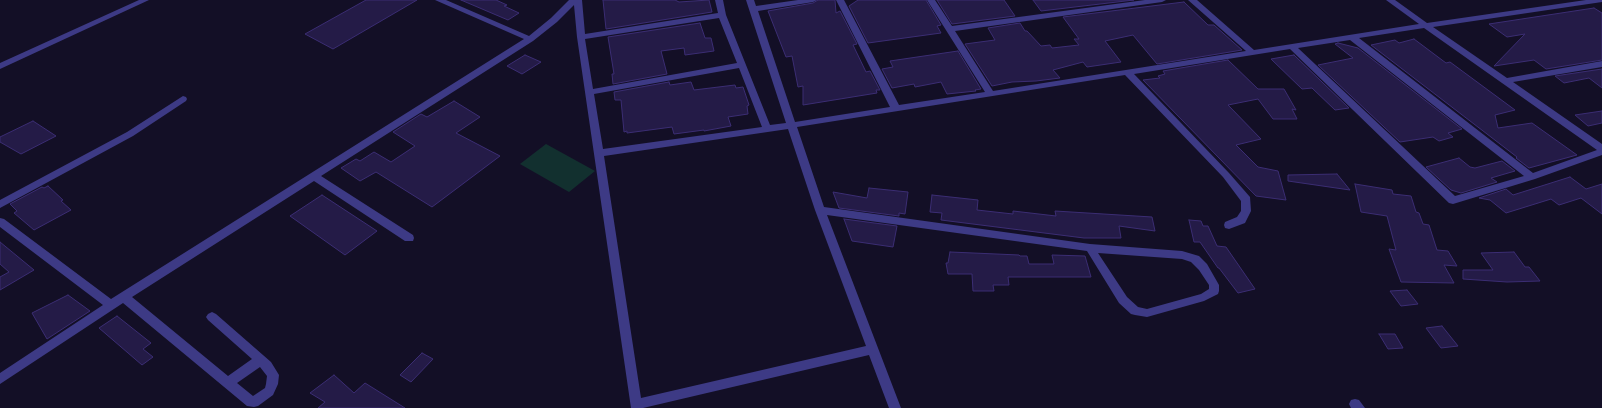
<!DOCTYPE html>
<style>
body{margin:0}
canvas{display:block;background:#130f26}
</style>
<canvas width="1602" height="408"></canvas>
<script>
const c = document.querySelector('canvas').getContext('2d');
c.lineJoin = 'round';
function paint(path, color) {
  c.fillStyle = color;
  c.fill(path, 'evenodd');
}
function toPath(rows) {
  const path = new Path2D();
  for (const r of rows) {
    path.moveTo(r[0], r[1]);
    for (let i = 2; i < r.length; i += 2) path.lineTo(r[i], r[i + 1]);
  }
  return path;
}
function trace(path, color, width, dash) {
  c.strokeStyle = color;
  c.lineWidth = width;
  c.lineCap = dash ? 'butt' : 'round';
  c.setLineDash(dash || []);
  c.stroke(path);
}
paint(toPath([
 [546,144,595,171,569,192,520,164]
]), '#12302f');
const building = toPath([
 [366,0,417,0,333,49,305,34,366,0],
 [461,0,496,0,507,5,504,6,519,13,508,20,461,0],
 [603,0,675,0,679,2,709,0,712,12,606,29,603,0],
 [818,0,835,0,836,13,840,11,857,44,853,45,866,72,870,71,880,90,876,90,877,93,803,105,803,86,798,87,792,56,786,57,768,11,813,3,818,0],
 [858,0,926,0,941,25,937,26,941,33,868,43,849,6,858,0],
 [937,0,1004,0,1015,16,952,24,937,0],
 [1033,0,1134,0,1041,11,1033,0],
 [1184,2,1208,25,1214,25,1242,50,1157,64,1133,35,1105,41,1121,62,1087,67,1083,62,1053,70,1060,78,1036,81,1012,82,992,86,965,44,995,40,988,28,1020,23,1025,31,1027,31,1041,46,1050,45,1052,48,1079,45,1074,39,1079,39,1063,17,1184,2],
 [1594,8,1602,13,1602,60,1546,69,1534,60,1494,66,1525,34,1507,37,1489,24,1594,8],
 [700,23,705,38,711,38,714,51,685,55,684,48,661,51,667,74,613,84,612,74,614,74,608,37,700,23],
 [1414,39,1446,63,1450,62,1515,110,1495,115,1498,128,1532,123,1577,155,1529,168,1516,158,1517,157,1371,45,1395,40,1399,43,1414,39],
 [1338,43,1358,48,1462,129,1448,133,1453,137,1439,141,1433,137,1400,142,1318,65,1353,58,1335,44,1338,43],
 [958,51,981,89,975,90,976,91,947,94,941,82,915,87,914,84,892,88,882,69,893,67,890,61,958,51],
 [525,55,541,62,522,74,507,66,525,55],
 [1294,55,1349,108,1335,110,1312,88,1302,89,1271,59,1294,55],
 [1228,60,1258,89,1284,89,1296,110,1292,109,1297,119,1273,119,1258,99,1228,105,1261,139,1236,145,1258,167,1278,171,1286,200,1256,196,1143,80,1160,78,1158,76,1165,74,1163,71,1228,60],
 [1602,69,1602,88,1589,78,1564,83,1555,76,1602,69],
 [669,82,670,85,691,82,694,90,735,85,736,88,743,87,749,105,747,106,748,114,728,117,731,126,704,131,704,130,674,134,672,127,627,133,627,131,624,132,621,100,615,100,614,92,669,82],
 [454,101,480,117,456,133,500,156,432,207,376,172,360,181,341,168,356,159,360,161,374,152,391,162,415,146,393,132,421,114,427,117,454,101],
 [1602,111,1602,123,1588,126,1575,115,1602,111],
 [33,121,56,136,21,154,0,142,0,137,33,121],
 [1459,158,1470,167,1475,168,1502,161,1515,171,1491,178,1497,182,1461,193,1451,190,1426,167,1459,158],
 [1337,174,1350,190,1288,181,1288,175,1337,174],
 [1570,177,1586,189,1602,184,1602,214,1581,198,1559,205,1551,199,1506,213,1490,200,1479,198,1506,189,1513,195,1570,177],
 [1355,184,1392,190,1393,194,1411,196,1416,212,1419,213,1423,224,1429,225,1437,250,1448,251,1457,266,1444,265,1454,283,1401,282,1389,249,1396,250,1387,216,1361,212,1355,184],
 [48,186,63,200,61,201,71,210,34,230,14,213,17,211,10,204,42,187,44,188,48,186],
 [869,188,908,192,905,214,899,213,899,216,839,208,833,192,867,198,869,188],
 [322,195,377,231,345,255,290,216,322,195],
 [932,195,978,200,977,210,1013,214,1013,211,1056,216,1055,211,1152,217,1155,231,1119,226,1121,238,1084,238,941,220,942,213,930,212,932,195],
 [844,219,897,226,893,247,852,241,844,219],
 [1189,220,1201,221,1203,226,1208,226,1217,246,1226,247,1255,289,1238,293,1219,268,1218,268,1200,242,1194,242,1189,220],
 [0,242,34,270,0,290,0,277,9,272,0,264,0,242],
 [950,252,1019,255,1020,256,1027,256,1029,264,1054,264,1052,255,1085,256,1091,277,1008,277,1009,285,993,285,994,291,973,291,972,274,948,274,946,263,948,263,950,252],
 [1514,252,1525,267,1529,267,1540,281,1507,282,1463,279,1463,270,1493,270,1481,253,1514,252],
 [1407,290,1418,304,1401,306,1390,291,1407,290],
 [68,295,90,311,47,339,32,313,68,295],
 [117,316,151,343,143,349,153,357,142,365,99,328,117,316],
 [1442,326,1458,346,1441,348,1426,328,1442,326],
 [1379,334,1395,334,1403,348,1388,349,1379,334],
 [422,353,433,359,411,382,400,375,422,353],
 [334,375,354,393,365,383,405,408,318,408,325,402,310,393,334,375]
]);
paint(building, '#241b47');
trace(building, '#3b2d73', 1);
paint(toPath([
 [139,0,149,0,0,69,0,63,139,0],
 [435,0,446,0,529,36,551,18,569,0,582,0,585,34,718,13,715,0,723,0,726,15,770,125,786,123,746,0,754,0,756,6,798,0,817,0,813,2,758,11,795,122,890,107,836,0,844,0,899,105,985,92,927,0,935,0,952,26,1145,0,1166,0,1162,2,955,31,993,91,1246,51,1188,0,1197,0,1254,50,1419,24,1386,0,1395,0,1427,23,1586,0,1602,0,1602,2,1433,27,1507,78,1602,61,1602,67,1513,82,1602,144,1602,155,1535,179,1453,204,1449,203,1290,49,1134,74,1229,173,1250,197,1251,211,1245,223,1229,229,1225,228,1224,225,1225,222,1237,217,1241,211,1241,201,1223,177,1125,75,797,127,824,207,1090,244,1182,251,1199,256,1207,264,1219,285,1219,291,1218,294,1204,301,1147,317,1135,315,1131,314,1119,303,1087,251,827,215,901,408,889,408,869,355,643,408,631,408,577,37,574,5,557,22,533,41,321,176,413,235,414,238,413,241,405,241,314,181,132,297,228,376,252,359,208,320,206,317,208,314,212,312,216,314,271,362,279,375,278,384,273,395,258,406,254,407,247,406,123,303,0,384,0,373,103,305,0,227,0,218,4,219,111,299,524,39,435,0],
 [719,18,737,63,593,89,585,39,719,18],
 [1424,28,1597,150,1533,173,1359,38,1424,28],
 [1350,40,1524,176,1455,196,1298,48,1350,40],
 [739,68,762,127,603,149,594,94,739,68],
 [788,129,815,210,866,346,641,398,604,156,788,129],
 [1098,253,1182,259,1191,262,1199,270,1209,285,1209,289,1201,294,1147,309,1138,307,1127,297,1098,253],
 [260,367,267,376,266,384,265,388,253,396,237,383,260,367],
 [183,96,186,97,187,99,186,101,133,136,0,208,0,200,127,132,183,96],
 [1355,399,1359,400,1365,408,1351,408,1349,404,1351,400,1355,399]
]), '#3d3a85');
</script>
